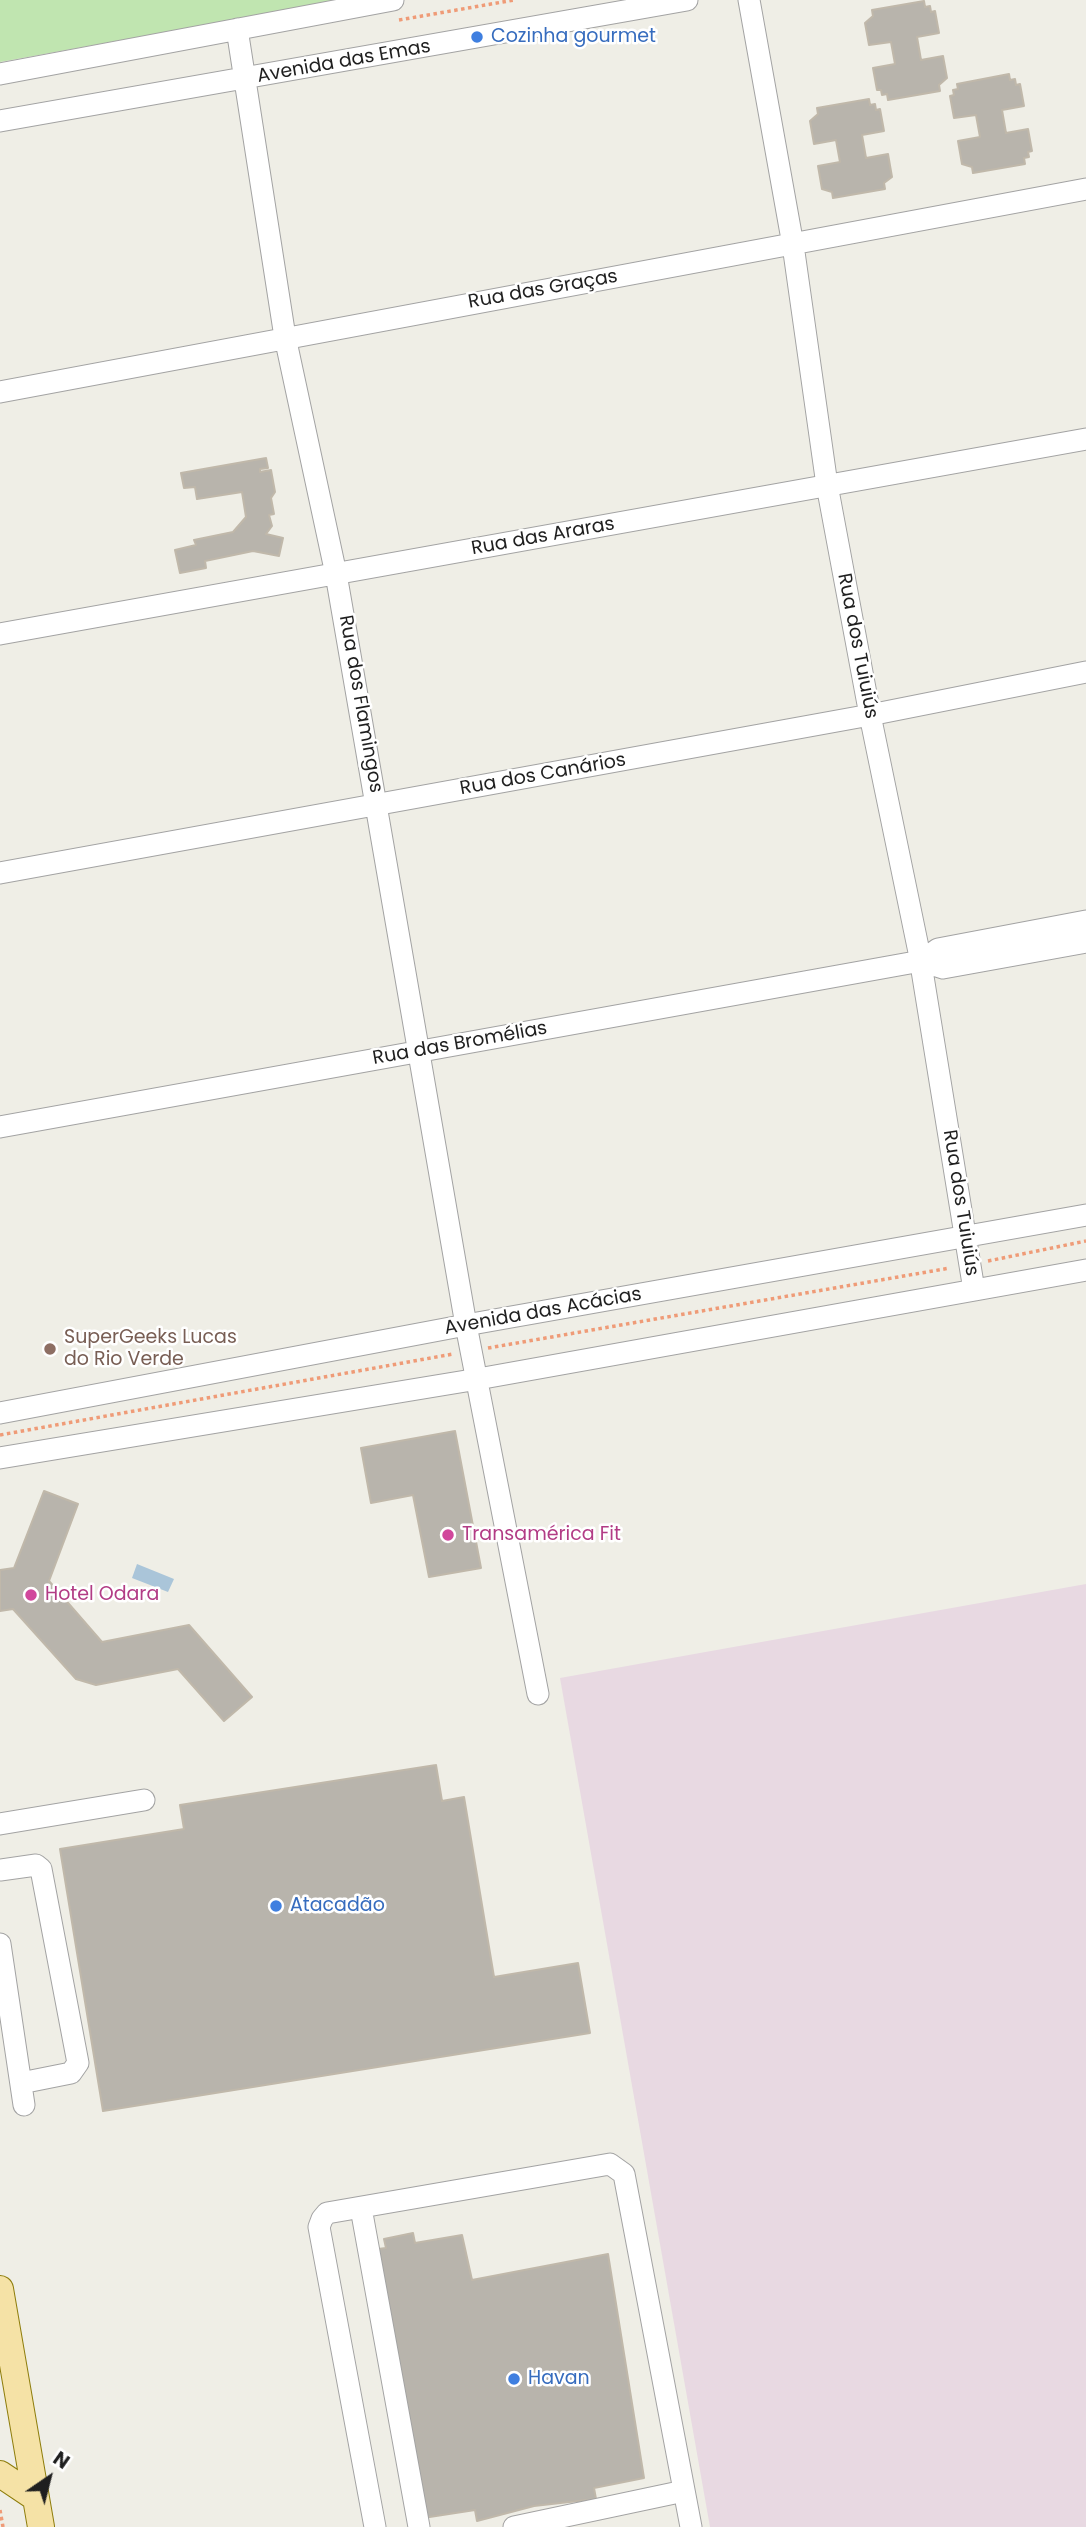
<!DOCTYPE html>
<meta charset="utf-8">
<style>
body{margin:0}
#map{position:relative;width:1086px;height:2527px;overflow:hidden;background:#efeee6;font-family:Poppins,sans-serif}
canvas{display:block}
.north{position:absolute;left:14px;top:2443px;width:70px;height:70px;-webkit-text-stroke:5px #fff;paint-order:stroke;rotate:35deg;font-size:19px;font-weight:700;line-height:28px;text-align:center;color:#1f1f1f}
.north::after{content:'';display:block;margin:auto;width:24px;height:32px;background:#1f1f1f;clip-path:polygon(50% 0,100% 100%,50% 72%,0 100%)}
</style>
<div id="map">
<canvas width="1086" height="2527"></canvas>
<div class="north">N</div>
</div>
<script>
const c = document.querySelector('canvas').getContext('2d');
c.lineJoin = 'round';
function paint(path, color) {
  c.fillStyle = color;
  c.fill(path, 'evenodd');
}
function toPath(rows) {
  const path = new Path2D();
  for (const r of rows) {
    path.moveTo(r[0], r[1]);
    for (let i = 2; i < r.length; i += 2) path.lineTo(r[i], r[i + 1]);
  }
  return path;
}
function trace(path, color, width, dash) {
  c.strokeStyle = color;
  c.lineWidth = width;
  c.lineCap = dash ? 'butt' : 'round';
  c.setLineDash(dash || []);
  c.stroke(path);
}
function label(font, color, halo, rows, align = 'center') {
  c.font = font + ' Poppins,sans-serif';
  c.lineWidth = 5;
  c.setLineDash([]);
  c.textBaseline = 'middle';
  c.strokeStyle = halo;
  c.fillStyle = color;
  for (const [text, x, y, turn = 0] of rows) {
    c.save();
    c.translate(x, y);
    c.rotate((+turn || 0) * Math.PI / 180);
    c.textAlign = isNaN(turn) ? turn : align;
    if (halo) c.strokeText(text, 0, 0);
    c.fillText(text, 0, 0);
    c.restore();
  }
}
paint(toPath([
 [1086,1584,1086,2527,710,2527,560,1678]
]), '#e8d9e2');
paint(toPath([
 [0,0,343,0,0,62]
]), '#c0e5b0');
paint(toPath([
 [137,1564,174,1579,168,1592,132,1578]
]), '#aac5d9');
const building = toPath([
 [924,1,925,7,930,6,931,12,935,11,939,33,917,37,921,60,943,56,947,78,939,85,940,91,888,100,887,94,882,95,881,90,877,90,873,68,895,64,891,42,869,45,865,23,873,16,872,10,924,1],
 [1009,74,1010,80,1015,79,1016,85,1020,84,1024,106,1002,110,1006,133,1028,129,1032,151,1028,152,1029,157,1024,158,1025,164,973,173,972,167,962,164,958,141,980,137,976,115,954,118,950,96,954,95,953,90,958,89,957,84,1009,74],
 [869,99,870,105,875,104,876,110,880,109,884,131,862,135,866,158,888,154,892,177,884,183,885,189,833,198,832,192,822,189,818,166,840,162,836,140,814,144,810,121,818,114,817,108,869,99],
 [266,458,268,468,260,469,260,472,271,470,275,492,271,498,274,514,269,515,272,526,266,534,283,538,279,556,253,551,205,561,206,568,180,573,175,550,196,545,194,540,233,532,246,517,242,492,197,499,195,487,184,488,181,473,266,458],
 [455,1431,481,1568,429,1577,413,1495,371,1503,361,1448,455,1431],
 [44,1491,78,1504,49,1581,102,1642,189,1625,252,1697,224,1721,178,1669,96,1685,76,1679,13,1609,0,1611,0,1570,14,1568,44,1491],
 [436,1765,442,1801,464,1797,494,1977,578,1963,590,2033,103,2111,60,1849,184,1829,180,1805,436,1765],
 [413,2233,415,2243,462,2235,472,2280,608,2254,644,2478,594,2488,596,2499,534,2506,477,2521,475,2510,423,2518,378,2249,386,2248,384,2239,413,2233]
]);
paint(building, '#b8b4ac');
trace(building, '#c0b8aa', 2);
const minor = toPath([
 [749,0,793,245,827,485,870,715,919,952,974,1290],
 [237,29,285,337,336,574,466,1325,538,1694],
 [0,74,393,0],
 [0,121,687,0],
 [0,392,1086,189],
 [0,634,1086,439],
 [0,873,870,715,1086,672],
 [921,961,943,968,1086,942],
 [0,1127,921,961,938,949,1086,921],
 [0,1413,466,1325,1086,1215],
 [0,1458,478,1379,1086,1270],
 [0,1824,144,1800],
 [0,1870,36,1865,41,1869,78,2063,71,2073,21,2083],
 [0,1944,24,2105],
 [361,2208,419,2527],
 [375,2527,319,2227,322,2219,327,2213,610,2164,624,2174,691,2527],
 [514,2527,684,2491]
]);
const major = toPath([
 [0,2289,41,2527],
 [0,2474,36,2498]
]);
trace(minor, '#a3a3a3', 23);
trace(major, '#8e7d0c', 28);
trace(toPath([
 [399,20,514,0],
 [988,1261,1086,1241],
 [488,1348,950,1268],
 [0,1435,453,1354],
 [0,2510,3,2527]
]), '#ef9b77', 3.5, [3.5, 3.5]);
trace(minor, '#fff', 21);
trace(major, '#f5e2a6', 26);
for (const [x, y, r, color] of [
 [477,37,7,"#3f7fe0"],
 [50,1349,7,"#8d6e63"],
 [448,1535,7,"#d1479c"],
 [31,1595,7,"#d1479c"],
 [276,1906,7,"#3f7fe0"],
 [514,2379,7,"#3f7fe0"]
]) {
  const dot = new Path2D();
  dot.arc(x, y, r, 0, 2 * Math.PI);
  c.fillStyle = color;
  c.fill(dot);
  trace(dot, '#fff', 2.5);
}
label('19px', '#366cbe', '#fff', [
 ["Cozinha gourmet",491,37],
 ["Atacadão",290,1906],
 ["Havan",528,2379]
], 'left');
label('19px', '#1f1f1f', '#fff', [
 ["Avenida das Emas",344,62,-10],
 ["Rua das Graças",543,290,-10],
 ["Rua das Araras",543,537,-10],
 ["Rua dos Tuiuiús",857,646,79],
 ["Rua dos Flamingos",360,704,80],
 ["Rua dos Canários",543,775,-10],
 ["Rua das Bromélias",460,1044,-10],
 ["Rua dos Tuiuiús",960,1203,81],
 ["Avenida das Acácias",543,1312,-10]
]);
label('19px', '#785e54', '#fff', [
 ["SuperGeeks Lucas",64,1338],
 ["do Rio Verde",64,1360]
], 'left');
label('19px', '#b23c85', '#fff', [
 ["Transamérica Fit",462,1535],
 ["Hotel Odara",45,1595]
], 'left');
</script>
